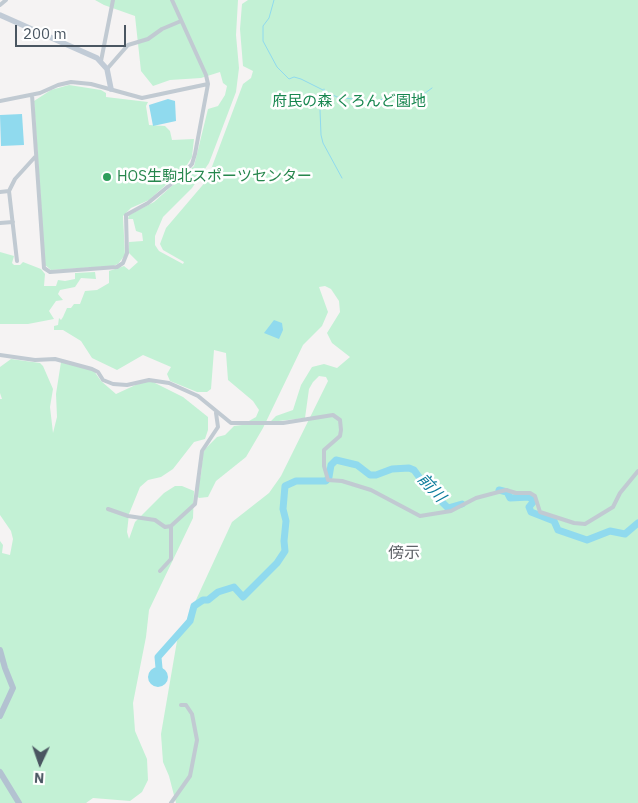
<!DOCTYPE html>
<meta charset="utf-8">
<style>
body{margin:0}
#map{position:relative;width:638px;height:803px;overflow:hidden;background:#f5f3f3;font-family:"IBM Plex Sans",sans-serif}
canvas{display:block}
.north{position:absolute;left:15px;top:738px;width:50px;height:50px;-webkit-text-stroke:4px #fff;paint-order:stroke;rotate:183deg;font-size:14px;font-weight:700;line-height:20px;text-align:center;color:#4a5661}
.north::after{content:'';display:block;margin:auto;width:18px;height:22px;background:#4a5661;clip-path:polygon(50% 0,100% 100%,50% 72%,0 100%)}
.scale{position:absolute;left:15px;top:25px;width:111px;height:22px;box-sizing:border-box;border:2px solid #4a5661;border-top:0;padding-left:6px;font-size:15px;line-height:18px;white-space:nowrap;color:#4a5661;-webkit-text-stroke:4px #fff;paint-order:stroke}
</style>
<div id="map">
<canvas width="638" height="803"></canvas>
<div class="north">N</div>
<div class="scale">200 m</div>
</div>
<script>
const c = document.querySelector('canvas').getContext('2d');
c.lineJoin = 'round';
function paint(path, color) {
  c.fillStyle = color;
  c.fill(path, 'evenodd');
}
function toPath(rows) {
  const path = new Path2D();
  for (const r of rows) {
    if (r.length === 3) {
      path.moveTo(r[0] + r[2], r[1]);
      path.arc(r[0], r[1], r[2], 0, 2 * Math.PI);
      continue;
    }
    path.moveTo(r[0], r[1]);
    for (let i = 2; i < r.length; i += 2) path.lineTo(r[i], r[i + 1]);
  }
  return path;
}
function trace(path, color, width, dash) {
  c.strokeStyle = color;
  c.lineWidth = width;
  c.lineCap = dash ? 'butt' : 'round';
  c.setLineDash(dash || []);
  c.stroke(path);
}
function label(font, color, halo, rows, align = 'center') {
  c.font = font + ' "IBM Plex Sans","Noto Sans JP",sans-serif';
  c.lineWidth = 5;
  c.setLineDash([]);
  c.textBaseline = 'middle';
  c.strokeStyle = halo;
  c.fillStyle = color;
  for (const [text, x, y, turn = 0] of rows) {
    c.save();
    c.translate(x, y);
    c.rotate((+turn || 0) * Math.PI / 180);
    c.textAlign = isNaN(turn) ? turn : align;
    if (halo) c.strokeText(text, 0, 0);
    c.fillText(text, 0, 0);
    c.restore();
  }
}
paint(toPath([
 [95,0,238,0,236,35,239,68,236,92,209,163,192,188,163,217,155,236,155,245,159,251,183,264,184,262,163,250,160,244,166,228,207,180,243,84,251,78,253,71,243,66,240,29,242,4,248,0,638,0,638,803,176,803,169,776,163,762,161,734,177,641,232,522,269,493,281,476,328,381,326,377,319,376,313,382,309,389,305,418,270,422,276,416,293,410,301,385,312,367,324,364,337,368,350,357,332,343,327,333,340,312,339,301,331,289,325,286,319,287,328,312,322,326,303,345,263,428,246,457,216,481,208,497,199,498,196,495,201,474,203,453,206,448,217,437,225,435,234,426,242,425,256,417,259,410,253,401,228,380,226,353,214,350,211,389,207,392,197,392,170,381,167,374,171,367,143,355,117,370,92,358,81,341,63,330,54,330,54,326,58,325,59,318,61,320,63,317,67,308,71,308,74,304,80,304,85,291,97,290,109,283,109,271,124,266,129,270,138,262,129,253,129,242,143,241,142,233,136,231,133,219,128,219,129,215,154,202,194,166,208,109,218,106,225,95,227,86,223,83,220,72,201,78,170,80,153,86,141,71,135,16,104,5],
 [69,85,101,90,106,93,106,97,148,102,146,106,149,125,165,126,170,131,172,140,194,139,192,157,185,168,149,200,131,208,123,216,125,255,118,264,113,266,51,270,45,265,34,101,51,90],
 [0,252,14,256,12,263,14,265,20,265,23,262,41,269,45,274,44,286,56,286,58,280,65,281,75,279,75,273,95,272,96,279,81,278,75,287,60,290,58,294,63,300,56,301,49,311,54,319,28,324,0,324],
 [11,359,40,363,43,366,53,389,50,407,53,433,57,417,56,394,61,362,94,371,101,381,116,394,142,382,153,382,183,397,208,417,208,430,205,439,194,442,173,469,161,477,148,480,140,487,129,514,127,532,129,539,135,522,164,493,175,486,182,486,194,491,193,518,149,610,146,637,133,703,135,731,147,759,148,780,142,792,130,801,93,798,86,803,0,803,0,541,3,545,2,553,10,555,13,539,11,531,0,515,0,399,2,399,0,393,0,367]
]), '#c3f1d5');
paint(toPath([
 [168,99,175,101,176,121,153,126,149,105],
 [22,114,24,145,1,146,0,115],
 [274,320,282,323,283,330,279,339,264,333],
 [158,677,10]
]), '#90daee');
trace(toPath([
 [274,0,269,18,263,26,263,41,277,67,289,79,294,77,301,79,337,97,376,102,392,95,421,96,432,88],
 [324,89,324,100,320,110,321,135,323,143,342,178]
]), '#90daee', 1);
trace(toPath([
 [499,490,507,492,510,498,529,497,534,501,529,507,531,512,554,521,558,530,587,540,610,531,625,534,638,523],
 [159,668,158,657,190,621,194,606,203,600,208,600,218,592,234,587,243,597,277,563,285,551,284,541,286,521,283,509,285,486,296,481,326,481,329,477,331,465,336,460,357,465,370,475,376,475,392,469,409,468,414,470,425,485,448,508,462,504]
]), '#90daee', 7);
trace(toPath([
 [0,5,6,0],
 [101,61,113,0],
 [107,69,128,45,148,39,162,29,181,21],
 [32,95,44,268,50,272,117,267,123,263,127,253,126,215,148,203,182,175,192,164,195,154,208,84,206,75,172,0],
 [0,101,40,93,58,85,71,82,91,84,142,98,208,84],
 [0,192,9,191],
 [0,223,13,222],
 [17,261,9,191,15,179,35,157],
 [0,355,35,360,55,359,92,369,98,372,103,380,113,384,127,385,149,380,169,383,198,396,231,423,283,423,333,415,340,420,341,430,340,436,324,450,324,466,328,480,342,481,371,490,420,516,451,511,476,498,506,490,516,493,530,493,535,496,540,512,574,523,585,524,613,507,620,493,638,471],
 [108,509,128,516,155,520,165,527,171,526,195,504,202,451,218,427,216,413],
 [160,571,171,559,171,526],
 [171,803,190,776,197,740,192,714,186,705,181,705]
]), '#c1cad2', 4);
trace(toPath([
 [0,15,97,58,107,69,111,89]
]), '#c1cbd6', 5.5);
trace(toPath([
 [0,650,5,668,13,688,0,716],
 [0,772,19,803]
]), '#b3c2d1', 6);
for (const [x, y, r, color] of [
 [107,177,5,"#2e9e5b"]
]) {
  const dot = new Path2D();
  dot.arc(x, y, r, 0, 2 * Math.PI);
  c.fillStyle = color;
  c.fill(dot);
  trace(dot, '#fff', 2);
}
label('15px', '#17864f', '#fff', [
 ["府民の森 くろんど園地",349,102]
]);
label('15px', '#27864d', '#fff', [
 ["HOS生駒北スポーツセンター",117,177]
], 'left');
label('italic 16px', '#0c7c9b', '#fff', [
 ["前川",431,488,47]
]);
label('16px', '#5f6368', '#fff', [
 ["傍示",404,553]
]);
</script>
